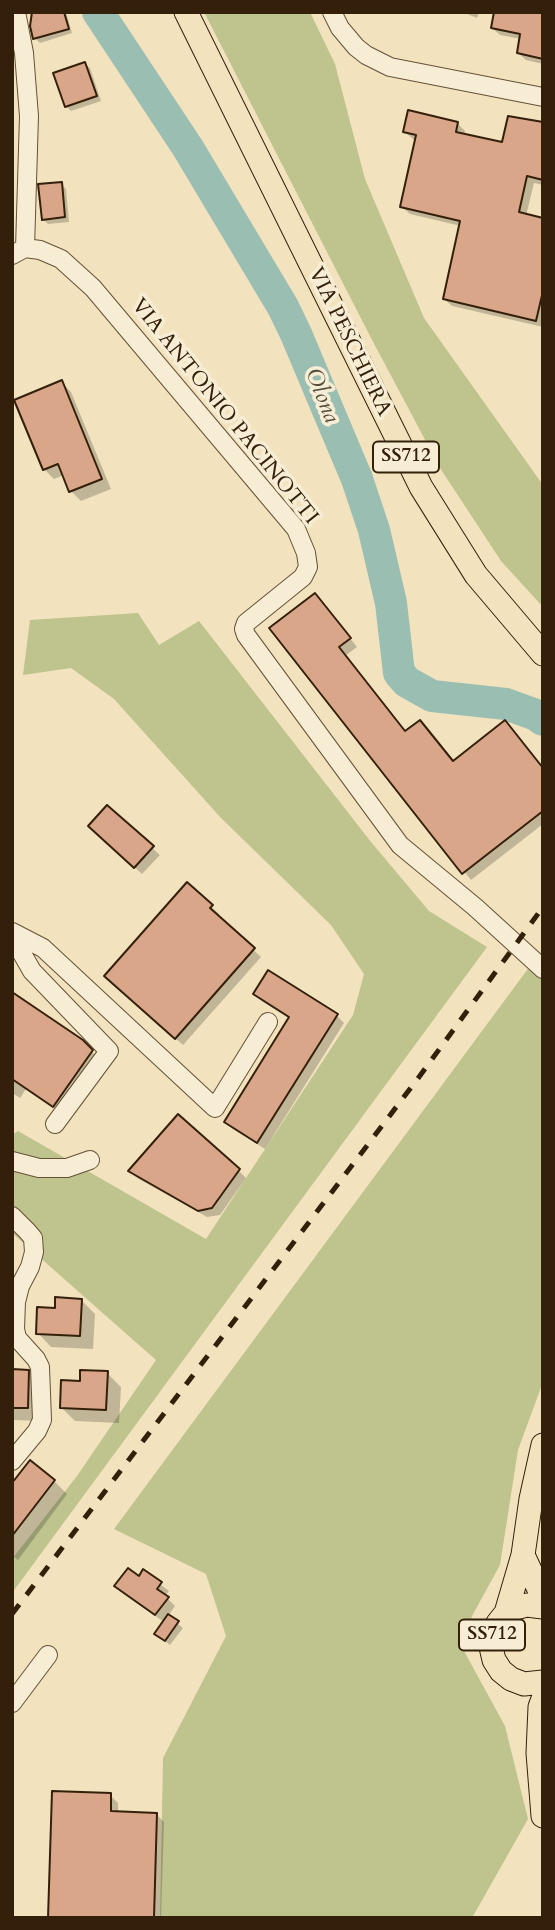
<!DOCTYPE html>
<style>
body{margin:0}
#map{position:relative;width:555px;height:1930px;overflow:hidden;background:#f2e3be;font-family:Cardo,serif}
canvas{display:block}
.frame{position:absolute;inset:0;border:14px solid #34200a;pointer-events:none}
</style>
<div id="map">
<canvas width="555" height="1930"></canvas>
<div class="frame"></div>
</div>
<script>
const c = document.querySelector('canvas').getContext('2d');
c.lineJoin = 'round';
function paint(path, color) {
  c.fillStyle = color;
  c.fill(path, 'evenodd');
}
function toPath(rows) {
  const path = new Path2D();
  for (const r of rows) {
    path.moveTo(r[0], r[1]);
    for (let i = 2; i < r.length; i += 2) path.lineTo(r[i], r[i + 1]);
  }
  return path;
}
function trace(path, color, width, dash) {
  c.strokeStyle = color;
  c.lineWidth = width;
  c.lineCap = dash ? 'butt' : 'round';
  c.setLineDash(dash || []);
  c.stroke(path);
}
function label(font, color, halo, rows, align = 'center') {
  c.font = font + ' Cardo,serif';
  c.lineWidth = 7;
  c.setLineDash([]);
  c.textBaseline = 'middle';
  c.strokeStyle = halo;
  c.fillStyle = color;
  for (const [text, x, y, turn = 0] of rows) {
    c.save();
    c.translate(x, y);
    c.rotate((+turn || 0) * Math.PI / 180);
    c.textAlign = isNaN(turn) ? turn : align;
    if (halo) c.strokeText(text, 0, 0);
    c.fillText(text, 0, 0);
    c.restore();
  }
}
paint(toPath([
 [204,12,310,12,335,64,365,179,424,318,543,485,543,607,501,561,440,468,370,336],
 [138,613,159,645,199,621,371,842,429,911,487,947,12,1593,12,1559,77,1476,156,1360,12,1233,12,1224,21,1213,12,1205,12,1135,18,1131,206,1239,353,1015,364,974,331,925,221,818,114,699,71,668,23,675,30,620],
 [530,966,543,979,543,1382,518,1450,500,1565,472,1616,464,1651,505,1726,528,1819,472,1918,160,1918,163,1758,226,1636,206,1574,114,1529]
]), '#bfc38e');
paint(toPath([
 [66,12,72,33,40,43,35,38,33,13],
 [462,12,479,12,477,18],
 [543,12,543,64,526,60,518,53,521,39,500,35,492,28],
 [85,64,90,68,101,101,71,111,66,106],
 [457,123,465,131,464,135,503,144,543,124,543,185,534,183,526,216,543,219,543,327,452,306,444,299,461,226,410,214,402,207,417,140,413,139,405,132],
 [61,184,66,189,69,222,48,224,43,219],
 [61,382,71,392,111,489,81,501,71,491,64,475,54,479,44,469],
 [322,602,357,647,345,656,406,733,454,763,543,769,543,824,471,880,272,629],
 [98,833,152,848,160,855,142,874],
 [187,884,219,914,217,916,261,957,183,1045,113,983],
 [255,994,336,1015,344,1023,265,1149,233,1129,226,1122,290,1019,263,1002],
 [12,1001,81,1041,99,1059,62,1113,26,1089,20,1098,12,1093],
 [130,1171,239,1171,246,1178,220,1215,207,1217,137,1178],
 [81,1300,95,1314,93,1349,51,1347,38,1333,57,1310],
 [12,1371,28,1371,41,1385,41,1421,12,1420],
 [107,1373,121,1387,119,1423,75,1421,61,1407,81,1383],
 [54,1481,67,1494,18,1560,12,1555,12,1486],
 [144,1572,169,1591,165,1596,175,1606,168,1616,183,1628,170,1645,161,1638,164,1622,124,1594,117,1586,139,1578],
 [110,1795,118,1803,118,1813,156,1814,164,1822,161,1918,50,1918]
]), '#0003');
trace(toPath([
 [98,12,188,148,283,307,296,334,357,479,374,530,391,603,399,673,407,682,432,696,506,704,536,715,543,720]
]), '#9bbeb3', 32);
const building = toPath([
 [32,12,64,12,69,29,33,39,30,26,32,12],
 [494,12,543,12,543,59,517,53,520,34,491,28,494,12],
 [85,62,97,96,65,107,53,73,85,62],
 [408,110,458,122,456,132,502,142,508,116,543,122,543,180,527,176,519,212,543,218,543,291,536,321,443,299,460,221,400,207,416,135,403,132,408,110],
 [62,182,65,217,42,220,38,184,62,182],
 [62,380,102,479,69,492,58,464,43,470,14,400,62,380],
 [315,593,351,638,339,647,405,731,420,720,453,761,505,720,543,768,543,811,462,874,269,628,315,593],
 [107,805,154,846,134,868,88,826,107,805],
 [187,882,213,905,210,908,255,948,175,1039,104,976,187,882],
 [268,970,338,1014,257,1143,224,1122,289,1017,253,994,268,970],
 [12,992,83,1040,93,1050,53,1107,12,1079,12,992],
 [178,1114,240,1169,212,1208,198,1211,128,1171,178,1114],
 [55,1297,82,1299,80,1336,36,1334,37,1307,55,1308,55,1297],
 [12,1369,29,1370,28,1408,12,1408,12,1369],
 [80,1370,108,1371,106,1410,60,1408,61,1380,80,1381,80,1370],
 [30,1460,55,1480,12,1536,12,1483,30,1460],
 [128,1568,139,1576,143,1569,162,1582,157,1589,169,1597,155,1615,114,1586,128,1568],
 [168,1614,179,1621,165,1641,154,1634,168,1614],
 [52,1791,111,1793,111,1811,157,1813,154,1918,48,1918,52,1791]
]);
paint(building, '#d9a689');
trace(building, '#34200a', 2);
const minor = toPath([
 [16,12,24,53,29,116,25,248],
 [332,12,340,28,356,47,366,55,390,67,543,97],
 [12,255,25,248,40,250,61,259,93,288,296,529,306,553,308,567,303,577,246,623,244,629,246,635,400,845,475,907,543,969],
 [12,932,43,948,215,1108,268,1022],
 [12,936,32,971,109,1051,55,1124],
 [12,1161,39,1168,67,1168,90,1160],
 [12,1216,27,1231,33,1238,34,1252,30,1267,20,1286,16,1302,15,1329,17,1338,36,1359,40,1367,42,1420,37,1431,12,1461],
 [12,1703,48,1655]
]);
const major = toPath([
 [186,12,421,487,476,575,543,654],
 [523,1555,543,1598],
 [543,1607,527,1605,516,1608,506,1613,498,1623,492,1634,491,1647,494,1660,501,1671,511,1679,524,1684,543,1682],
 [506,1613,523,1555,531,1499,543,1445],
 [543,1699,540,1707,538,1753,543,1816]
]);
trace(minor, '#645137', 20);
trace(major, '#34200a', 25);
trace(minor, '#f7edd5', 18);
trace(major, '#f2e3be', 23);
trace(toPath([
 [12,1614,419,1077,543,907]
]), '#34200a', 5, [12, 12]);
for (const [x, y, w] of [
 [406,457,66],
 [492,1635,66]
]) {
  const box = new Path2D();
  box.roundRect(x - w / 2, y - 15.5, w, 31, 5);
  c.fillStyle = '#f7edd5';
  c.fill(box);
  trace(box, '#34200a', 2);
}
label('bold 19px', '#34200a', null, [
 ["SS712",406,457],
 ["SS712",492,1635]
]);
label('21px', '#34200a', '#f7edd5', [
 ["VIA PESCHIERA",349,342,64],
 ["VIA ANTONIO PACINOTTI",224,412,51]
]);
label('italic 23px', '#534f3d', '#f7edd5', [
 ["Olona",321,396,68]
]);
</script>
